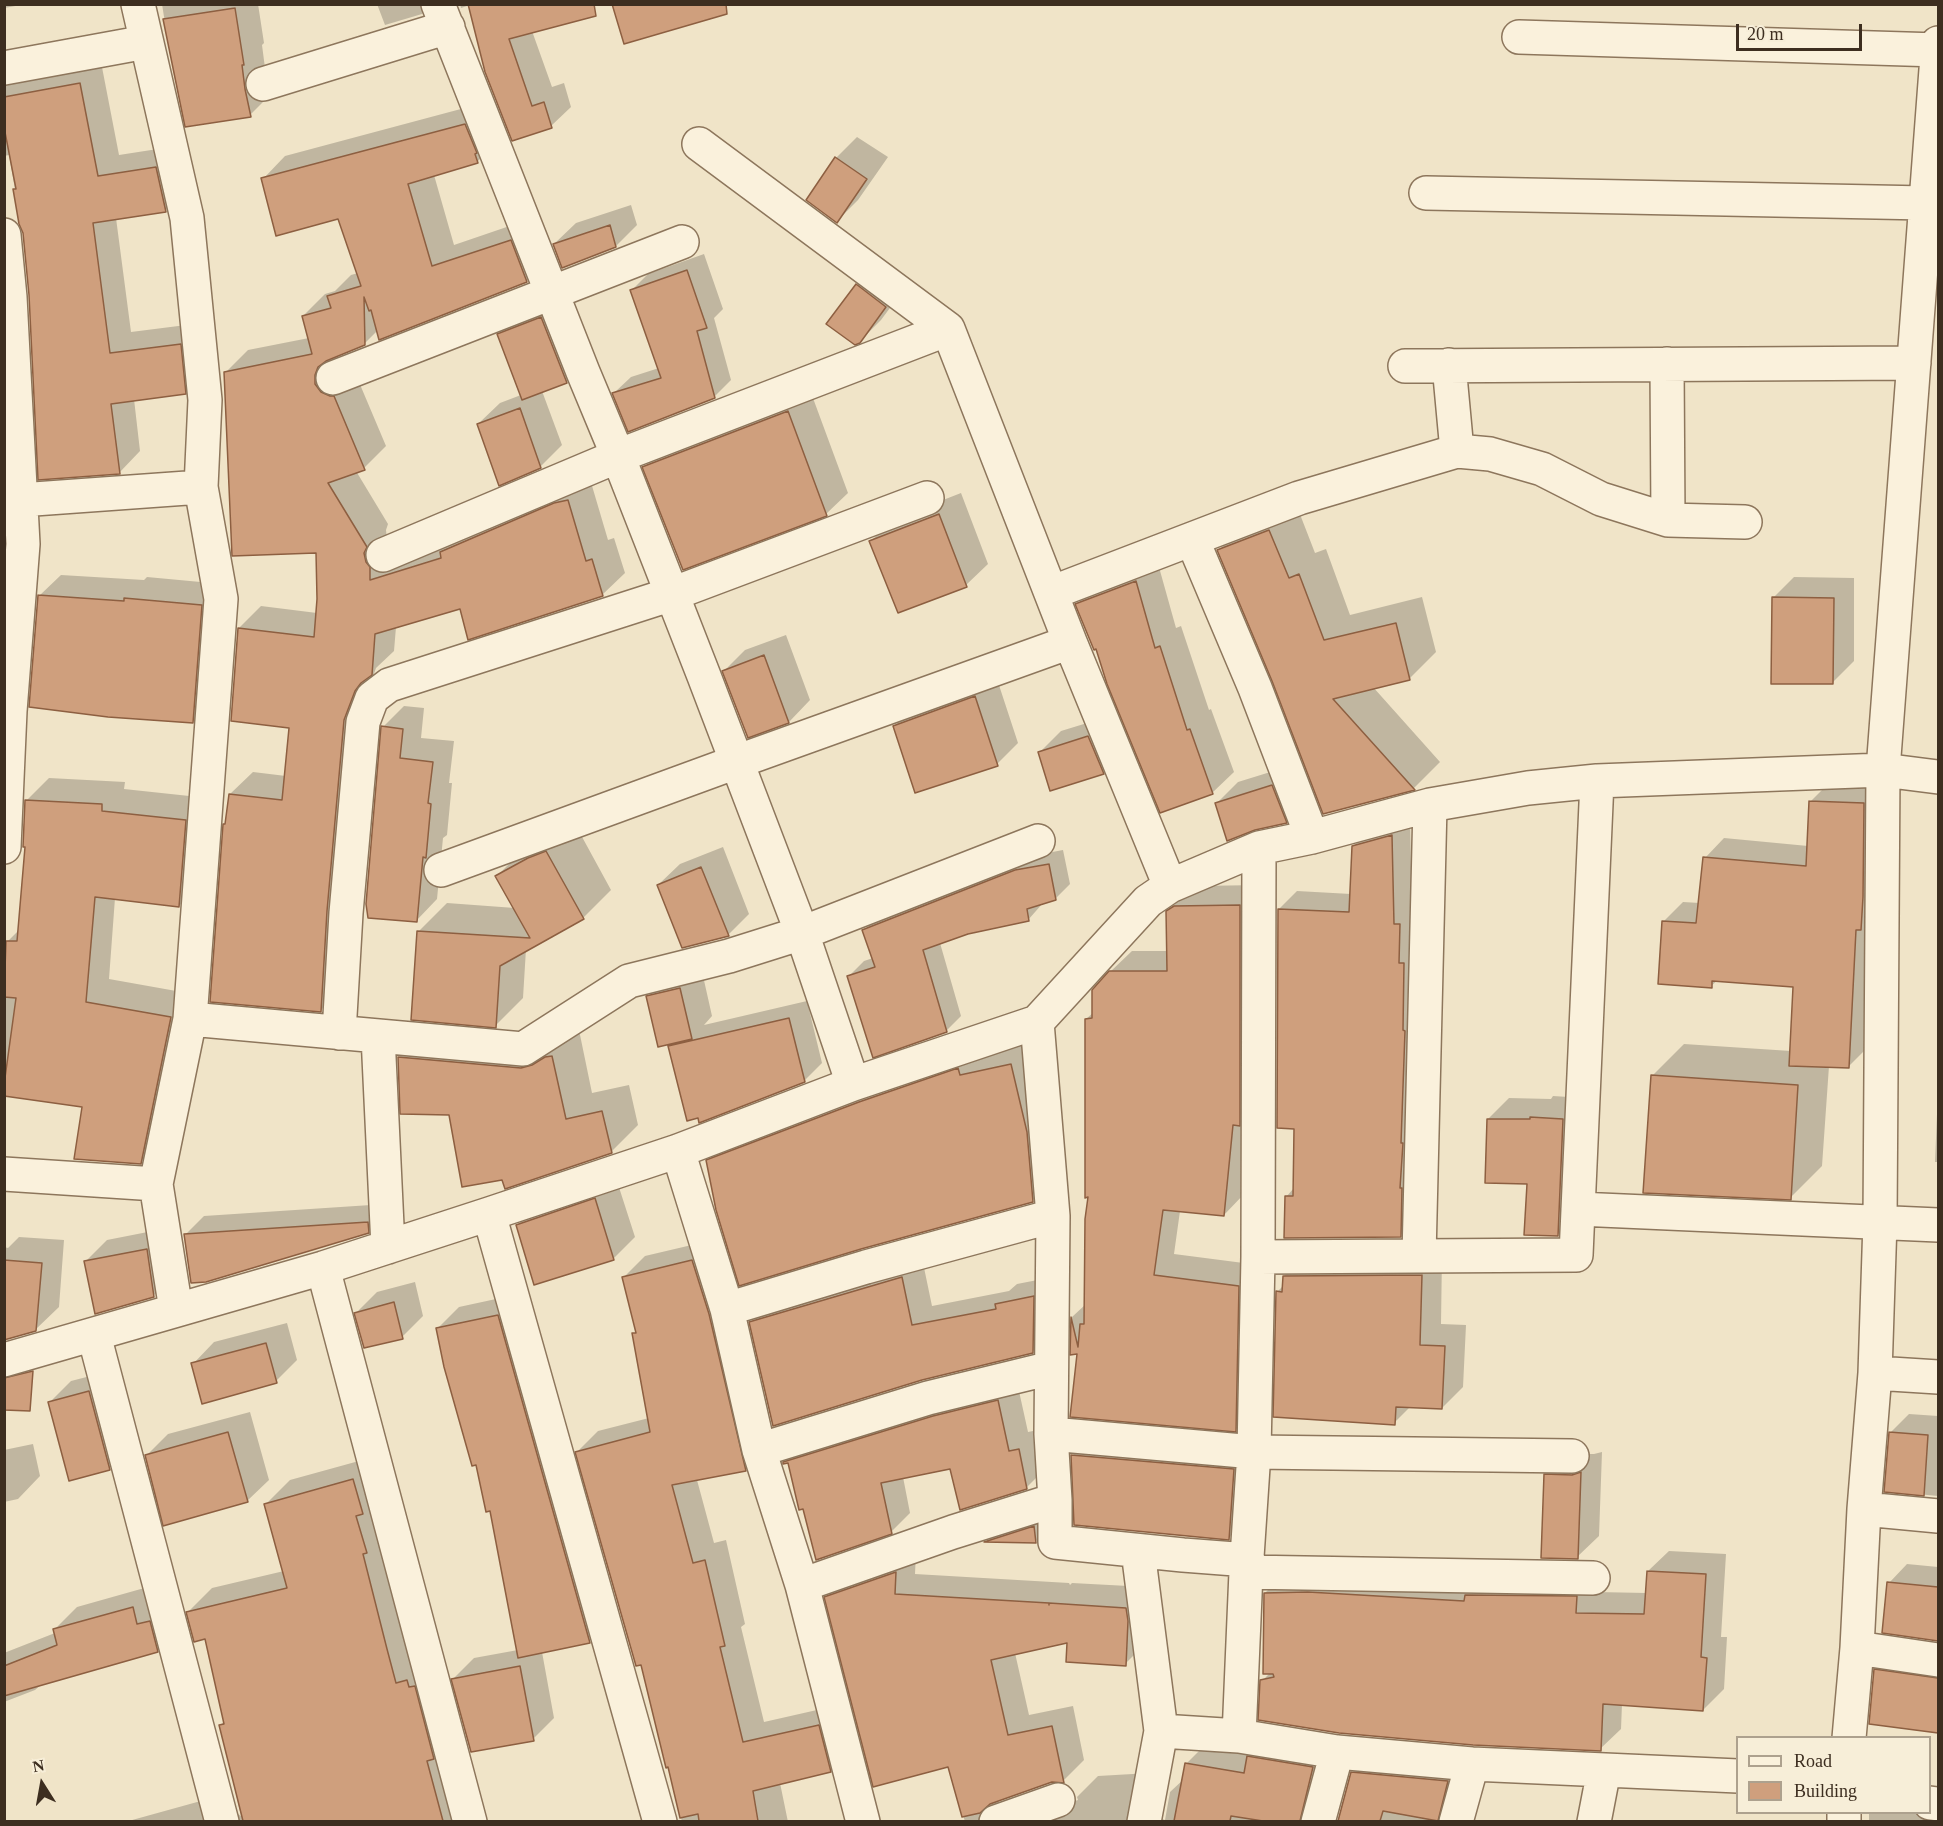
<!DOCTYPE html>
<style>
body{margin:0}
#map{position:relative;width:1943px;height:1826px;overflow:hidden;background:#f0e4c8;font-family:Georgia,serif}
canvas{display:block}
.frame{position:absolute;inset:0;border:6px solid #3d2e20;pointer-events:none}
.legend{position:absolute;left:1736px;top:1736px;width:195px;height:78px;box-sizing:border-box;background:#f7eed8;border:2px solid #ada18e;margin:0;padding:8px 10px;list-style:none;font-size:18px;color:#3d2e20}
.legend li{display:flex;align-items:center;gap:12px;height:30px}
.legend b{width:30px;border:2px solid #ada18e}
.north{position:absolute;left:12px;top:1754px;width:60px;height:60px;-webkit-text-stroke:4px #f7eed8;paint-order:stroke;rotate:349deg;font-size:16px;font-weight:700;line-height:24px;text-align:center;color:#3d2e20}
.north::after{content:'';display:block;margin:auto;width:21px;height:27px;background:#3d2e20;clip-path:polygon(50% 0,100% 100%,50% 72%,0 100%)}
.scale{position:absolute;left:1736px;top:24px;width:126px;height:27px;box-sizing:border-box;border:3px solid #3d2e20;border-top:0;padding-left:8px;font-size:18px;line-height:21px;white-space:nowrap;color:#3d2e20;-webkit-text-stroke:4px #f7eed8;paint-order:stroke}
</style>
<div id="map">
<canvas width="1943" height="1826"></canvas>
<div class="frame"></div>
<ul class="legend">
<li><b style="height:8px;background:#faf1dc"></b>Road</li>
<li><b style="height:16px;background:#cf9f7d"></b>Building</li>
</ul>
<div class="north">N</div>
<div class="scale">20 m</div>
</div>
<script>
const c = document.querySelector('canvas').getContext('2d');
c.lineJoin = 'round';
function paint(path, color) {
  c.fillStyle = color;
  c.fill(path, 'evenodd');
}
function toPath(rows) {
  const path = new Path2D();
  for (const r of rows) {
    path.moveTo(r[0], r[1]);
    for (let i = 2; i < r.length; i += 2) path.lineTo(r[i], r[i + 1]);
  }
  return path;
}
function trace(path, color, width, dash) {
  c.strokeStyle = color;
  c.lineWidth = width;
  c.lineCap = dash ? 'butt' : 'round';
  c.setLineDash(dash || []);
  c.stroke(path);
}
paint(toPath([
 [4,4,27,4,4,8],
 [162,4,258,4,264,43,262,45,265,68,270,95,250,115,170,55],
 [377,4,431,4,422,14,385,25],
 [460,4,559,4,532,31,552,87,564,83,571,107,551,126,513,139,470,5,461,8],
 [101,62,119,155,177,146,187,189,166,210,116,218,131,332,202,323,206,371,185,392,134,399,140,451,119,473,30,300,24,233,21,224,9,155,4,156,4,80],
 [487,102,499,140,477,162,434,175,454,245,533,218,549,259,527,281,380,338,378,330,364,344,337,355,337,362,356,375,386,446,364,468,356,471,388,524,386,530,387,539,590,479,608,540,614,538,625,573,602,595,461,607,396,627,394,651,376,668,366,697,343,988,321,1010,227,822,230,794,253,772,286,776,290,727,239,628,261,606,317,613,318,552,226,372,248,350,309,338,303,316,325,294,335,291,351,275,358,273,339,217,263,179,285,156],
 [857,137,888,157,858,200,837,221,836,158],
 [631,205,637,225,616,246,554,244,576,223],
 [704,254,723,309,714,318,731,380,714,397,614,393,631,377,659,368,631,291,648,274],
 [878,263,907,285,881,320,859,342,857,285],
 [562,297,588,361,567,382,542,391,562,445,540,467,478,424,500,403,521,395,499,334,520,313],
 [810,390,848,493,826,514,644,467,665,446],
 [4,484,21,550,4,566],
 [961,493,988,564,966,585,871,541,892,520],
 [1296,504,1315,553,1326,549,1350,615,1422,597,1436,652,1410,678,1373,687,1440,762,1414,788,1324,813,1274,680,1219,550,1245,523],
 [1157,560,1176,628,1181,626,1209,710,1211,709,1234,772,1212,793,1096,648,1077,604,1098,583],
 [61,575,144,580,147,577,222,584,214,700,192,722,39,596],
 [1794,577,1854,578,1854,661,1833,682,1773,598],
 [786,635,810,700,789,722,749,736,724,671,745,650],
 [996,676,1018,743,997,764,894,726,916,705],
 [404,706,424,708,421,738,454,741,449,783,452,783,447,835,443,838,437,899,416,921,383,727],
 [1110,716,1124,752,1103,773,1039,753,1061,731],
 [1293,765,1307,801,1286,822,1255,828,1217,803,1238,782],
 [49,778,125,782,124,789,208,798,202,883,179,906,115,898,109,979,193,994,163,1140,140,1163,84,1106,4,1095,4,958,7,958,8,941,19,930,26,846,26,801],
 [1830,782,1883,784,1867,1048,1848,1067,1829,1066,1822,1166,1790,1198,1652,1076,1684,1044,1791,1051,1795,985,1718,980,1711,986,1664,921,1683,902,1700,903,1705,858,1724,838,1808,846,1811,801],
 [1410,817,1418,1217,1400,1236,1286,1197,1294,1188,1296,1127,1279,909,1297,891,1351,894,1353,846,1372,828],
 [575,824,611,890,583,918,526,949,523,998,495,1026,419,931,447,903,515,908,497,876,525,848],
 [723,847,749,914,728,935,658,885,680,864],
 [1063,850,1070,884,1055,899,1043,903,1028,920,967,933,940,943,961,1016,946,1031,849,976,864,961,873,958,864,930,879,915,1031,856],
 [1261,885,1245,1193,1224,1215,1180,1211,1174,1254,1259,1265,1256,1409,1235,1430,1079,1352,1072,1353,1072,1317,1086,1304,1089,1195,1086,1019,1094,1012,1110,972,1132,951,1168,951,1167,912,1189,890,1196,886],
 [701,967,712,1016,704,1025,807,1001,822,1063,804,1081,670,1046,675,1041,647,997,669,975],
 [426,1030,549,1042,579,1030,592,1093,629,1085,638,1125,611,1152,503,1178,450,1114,399,1057],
 [1034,1041,1056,1177,1032,1201,708,1161,732,1137,884,1079],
 [1938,1090,1938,1162,1935,1162],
 [1553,1096,1584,1098,1579,1214,1557,1235,1528,1182,1488,1119,1509,1098,1551,1099],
 [616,1178,635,1237,613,1259,517,1225,539,1204],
 [386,1204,386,1213,368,1232,186,1234,204,1216],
 [168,1228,175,1274,153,1296,86,1261,107,1240],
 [19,1237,64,1240,59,1307,35,1330,4,1339,4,1247,8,1248],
 [713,1240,766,1449,745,1470,697,1480,714,1543,726,1540,745,1624,741,1627,764,1722,839,1705,851,1750,830,1771,780,1783,788,1822,682,1822,669,1766,642,1663,577,1452,598,1431,649,1418,634,1334,637,1331,624,1277,645,1256],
 [1442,1254,1441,1324,1466,1325,1463,1387,1442,1408,1411,1406,1394,1423,1278,1291,1284,1285,1284,1276,1305,1255],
 [922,1258,932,1306,1009,1291,1017,1284,1053,1277,1052,1332,1032,1352,751,1322,771,1303],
 [415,1282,423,1316,402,1337,356,1313,377,1292],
 [519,1294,611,1620,589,1641,542,1652,554,1718,533,1739,453,1679,474,1658,518,1650,491,1509,437,1329,459,1307],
 [287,1323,297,1360,276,1381,193,1364,214,1342],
 [110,1371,131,1447,109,1468,50,1402,71,1381],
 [1017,1382,1028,1432,1038,1430,1045,1469,1026,1488,951,1468,903,1477,910,1513,891,1532,804,1507,789,1462,785,1462,804,1443],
 [250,1412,269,1480,247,1501,147,1455,168,1434],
 [1909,1414,1938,1416,1938,1496,1886,1491,1890,1433],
 [1091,1437,1251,1451,1247,1520,1229,1538,1073,1455],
 [33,1444,40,1476,18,1499,4,1502,4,1450],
 [1602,1452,1599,1536,1577,1557,1545,1475,1567,1454,1594,1454],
 [377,1456,473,1822,125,1822,226,1794,232,1810,241,1816,220,1725,225,1721,207,1637,188,1612,212,1588,284,1571,266,1504,290,1480],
 [1050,1511,1052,1525,1036,1541,987,1541,1002,1526],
 [1669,1551,1726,1554,1721,1637,1727,1637,1724,1689,1703,1710,1622,1704,1621,1729,1600,1749,1262,1681,1270,1673,1265,1593,1286,1572,1596,1592,1647,1593,1648,1571],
 [916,1552,915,1574,1069,1583,1070,1585,1072,1583,1147,1587,1146,1643,1125,1664,1069,1641,1015,1653,1029,1715,1073,1706,1084,1760,1063,1781,1051,1781,998,1800,999,1807,1024,1819,1078,1800,1077,1797,1098,1776,1150,1773,1153,1816,1165,1820,1170,1792,1184,1779,1187,1763,1208,1742,1333,1747,1334,1820,1340,1820,1352,1773,1373,1752,1468,1760,1458,1822,965,1822,950,1765,826,1597,847,1576],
 [1907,1564,1938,1567,1938,1640,1883,1631,1889,1583],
 [155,1585,180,1628,157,1651,42,1684,35,1690,4,1702,4,1653,55,1633,54,1630,77,1607],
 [1894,1651,1938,1658,1938,1731,1871,1723,1875,1670],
 [1938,1795,1937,1822,1869,1822,1869,1812,1930,1812]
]), '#0003');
const building = toPath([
 [468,4,594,4,596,16,509,39,532,106,544,102,552,128,512,141,485,72,468,4],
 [612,4,726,4,727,14,624,44,612,4],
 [235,8,244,65,242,65,245,89,251,117,185,127,163,19,235,8],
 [80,83,98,176,156,167,166,212,93,223,110,353,181,344,186,394,111,404,120,474,38,480,29,295,23,233,19,224,13,189,16,189,4,127,4,97,80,83],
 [465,124,477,153,475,154,478,163,408,184,432,266,511,240,527,282,379,340,371,310,369,311,364,297,365,345,326,361,318,367,315,375,315,384,321,392,330,396,334,396,365,470,328,483,367,547,364,553,366,562,370,567,370,580,441,558,440,552,554,503,568,500,586,561,592,559,603,596,468,640,460,609,375,634,372,675,361,683,355,691,344,720,327,911,321,1012,210,1002,223,824,225,824,229,794,282,800,289,728,231,721,238,628,314,637,317,599,316,553,232,556,224,372,312,354,302,316,331,308,327,296,361,286,338,219,276,236,261,178,465,124],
 [835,157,867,179,837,223,806,200,835,157],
 [610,225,616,247,562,268,553,244,610,225],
 [687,270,707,328,697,331,715,398,628,432,612,393,661,378,630,290,687,270],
 [856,284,886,307,860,343,855,345,826,324,856,284],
 [541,317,567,383,522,400,497,334,541,317],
 [520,408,541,468,499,486,477,424,520,408],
 [788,411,827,516,683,570,642,467,788,411],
 [939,514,967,587,898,613,869,541,939,514],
 [1269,530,1289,578,1299,574,1324,640,1396,623,1410,680,1333,699,1415,790,1323,814,1272,681,1217,550,1269,530],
 [1136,581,1155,648,1160,646,1187,730,1190,729,1213,794,1160,813,1107,684,1096,649,1094,650,1075,604,1136,581],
 [38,595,124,601,124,598,202,605,193,723,108,717,29,707,38,595],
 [1772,597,1834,598,1833,684,1771,684,1772,597],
 [764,655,789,723,748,738,722,671,764,655],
 [975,696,998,766,915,793,893,726,975,696],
 [381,726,403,729,400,758,433,762,428,803,431,804,426,858,423,857,417,922,368,918,366,904,381,726],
 [1088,736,1104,774,1050,791,1038,752,1088,736],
 [1272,785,1287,823,1255,830,1227,841,1215,803,1272,785],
 [25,800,102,804,102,811,186,820,179,907,95,897,86,1002,171,1017,141,1164,74,1159,82,1107,4,1096,4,1085,16,998,4,997,6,941,17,941,25,847,23,847,25,800],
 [1809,801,1864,803,1863,897,1861,930,1856,930,1849,1068,1789,1066,1793,987,1712,981,1712,988,1658,984,1662,921,1696,923,1703,857,1806,866,1809,801],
 [1392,835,1394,924,1400,924,1399,963,1404,963,1403,1030,1405,1031,1401,1143,1403,1143,1400,1188,1402,1188,1401,1237,1284,1238,1285,1196,1293,1196,1294,1129,1277,1128,1278,909,1349,912,1352,846,1392,835],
 [546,851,584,919,500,966,496,1028,411,1020,417,931,530,938,495,876,528,858,546,851],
 [1049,864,1056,900,1027,909,1029,921,968,934,923,950,947,1032,873,1058,847,976,875,967,862,930,1015,870,1049,864],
 [701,867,729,936,682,948,657,885,701,867],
 [1240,905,1240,1126,1233,1125,1224,1216,1163,1210,1154,1275,1239,1286,1236,1432,1070,1417,1077,1354,1070,1355,1071,1317,1078,1347,1080,1324,1084,1324,1085,1219,1088,1197,1085,1198,1085,1019,1092,1018,1092,990,1109,971,1167,971,1166,911,1174,906,1240,905],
 [680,988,692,1039,658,1047,646,996,680,988],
 [789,1018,805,1082,699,1123,698,1118,687,1121,668,1046,789,1018],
 [552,1056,566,1119,602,1111,612,1153,505,1189,502,1180,462,1187,449,1115,400,1114,398,1057,521,1068,532,1065,545,1057,552,1056],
 [1011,1064,1027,1132,1033,1202,861,1249,739,1286,716,1210,706,1160,859,1102,958,1068,960,1075,1011,1064],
 [1651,1075,1798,1085,1791,1200,1643,1193,1651,1075],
 [1530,1117,1563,1119,1558,1236,1524,1235,1527,1184,1485,1183,1487,1119,1530,1119,1530,1117],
 [595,1198,614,1260,534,1285,516,1225,595,1198],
 [368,1222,369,1233,206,1282,191,1283,184,1234,368,1222],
 [147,1249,154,1297,95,1314,84,1261,147,1249],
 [4,1260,42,1263,36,1331,4,1340,4,1260],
 [692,1260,709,1314,746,1471,672,1485,693,1563,705,1560,725,1646,720,1647,743,1742,819,1725,831,1772,753,1791,758,1821,699,1821,698,1814,680,1818,668,1767,666,1768,641,1665,636,1666,575,1452,650,1432,632,1333,636,1333,622,1277,692,1260],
 [1422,1275,1420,1345,1445,1346,1442,1409,1396,1407,1395,1425,1273,1417,1276,1291,1282,1292,1283,1276,1422,1275],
 [902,1277,912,1325,996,1309,995,1304,1034,1296,1033,1353,922,1380,773,1426,749,1322,902,1277],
 [394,1302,403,1339,364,1348,354,1313,394,1302],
 [498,1315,590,1643,518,1658,490,1511,486,1512,476,1465,472,1466,444,1367,436,1328,498,1315],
 [266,1343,277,1383,202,1404,191,1363,266,1343],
 [33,1371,30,1411,4,1410,4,1378,33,1371],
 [89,1391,110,1470,69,1481,48,1402,89,1391],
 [998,1400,1009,1451,1019,1449,1027,1489,960,1510,950,1469,881,1483,892,1534,816,1560,803,1509,799,1510,788,1463,783,1464,783,1462,933,1416,998,1400],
 [228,1432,248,1502,163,1526,145,1455,228,1432],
 [1889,1432,1928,1435,1924,1496,1884,1492,1889,1432],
 [1071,1455,1234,1469,1229,1540,1074,1525,1071,1455],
 [1581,1472,1578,1559,1541,1558,1544,1474,1572,1475,1581,1472],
 [353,1479,363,1514,356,1516,367,1553,363,1554,387,1649,396,1683,407,1680,409,1687,415,1686,434,1759,427,1761,443,1821,243,1821,219,1725,224,1724,205,1639,194,1642,186,1612,287,1588,264,1504,353,1479],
 [1034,1526,1036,1543,984,1542,1034,1526],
 [1647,1571,1706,1574,1701,1657,1707,1658,1703,1711,1603,1704,1601,1751,1473,1745,1339,1733,1258,1720,1260,1680,1274,1677,1273,1674,1263,1674,1264,1593,1308,1592,1464,1601,1465,1595,1577,1596,1576,1613,1644,1614,1647,1571],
 [896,1572,895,1594,1049,1603,1049,1605,1049,1603,1126,1608,1128,1621,1126,1666,1066,1662,1067,1643,991,1660,1008,1735,1052,1726,1064,1783,1052,1782,990,1804,980,1813,962,1817,948,1767,873,1787,824,1597,896,1572],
 [1887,1582,1938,1587,1938,1641,1882,1633,1887,1582],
 [133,1607,137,1624,150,1621,158,1652,4,1696,4,1666,57,1645,53,1629,133,1607],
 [520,1666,534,1741,471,1752,451,1679,520,1666],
 [1874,1669,1938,1678,1938,1733,1869,1724,1874,1669],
 [1247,1756,1313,1767,1300,1821,1263,1821,1231,1816,1230,1821,1174,1821,1185,1763,1244,1773,1247,1756],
 [1351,1772,1448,1781,1438,1821,1383,1811,1380,1821,1338,1821,1351,1772]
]);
paint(building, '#cf9f7d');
trace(building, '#8d5f41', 1.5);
const minor = toPath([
 [138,4,187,218,205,400,201,487,221,599,190,1019,156,1184,176,1310],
 [438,4,583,372,618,456,704,676,802,933,853,1084],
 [1519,37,1938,50],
 [1938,43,1883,770,1938,777],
 [4,68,146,42],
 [263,84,448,27],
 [699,144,948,329,1070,642,1170,886],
 [1426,193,1926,203],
 [4,235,10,297,23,544,10,711,4,847],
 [1667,364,1668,520],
 [1449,365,1457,451],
 [1405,366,1914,363],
 [333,378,682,242],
 [4,500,20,500,201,487],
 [1192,539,1255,688,1312,837],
 [383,555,618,456,948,329],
 [1051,593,1299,498,1457,451,1490,454,1542,469,1601,499,1668,520,1745,522],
 [441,870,736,762,1070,642],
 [190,1019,523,1049,629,981,729,956,802,933,1038,841],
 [1037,1022,1053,1216,1051,1434,1055,1500,1055,1542,1183,1555,1248,1560],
 [339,1033,346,913,363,722,372,698,389,685,672,594,927,498],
 [378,1036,388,1247],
 [678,1151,727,1309,759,1450,802,1585,863,1822],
 [4,1174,156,1184],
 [1578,1209,1938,1225],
 [489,1214,660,1822],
 [1419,1256,1430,805],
 [1258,1257,1576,1255,1597,781],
 [323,1268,470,1822],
 [727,1309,866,1267,1053,1216],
 [94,1335,222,1822],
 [4,1360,323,1268,489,1214,678,1151,853,1084,1037,1022,1148,901,1170,886,1259,848,1312,837,1430,805,1528,788,1597,781,1883,770,1880,1222,1875,1373,1864,1509,1857,1648,1849,1738],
 [1875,1373,1938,1377],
 [1051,1434,1254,1452,1572,1456],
 [759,1450,928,1398,1051,1368],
 [1864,1509,1938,1516],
 [1138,1551,1161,1731],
 [1246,1572,1593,1578],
 [802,1585,953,1532,1055,1500],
 [1857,1648,1938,1660],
 [1239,1736,1337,1752,1472,1764,1738,1776],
 [1930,1803,1938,1804],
 [996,1822,1058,1800],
 [1144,1822,1161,1731,1239,1736,1246,1572,1254,1452,1258,1257,1259,848],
 [1318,1822,1337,1752],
 [1456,1822,1472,1764],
 [1594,1822,1604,1770],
 [1844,1822,1844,1812]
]);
trace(minor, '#8d765c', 36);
trace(minor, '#faf1dc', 33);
</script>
